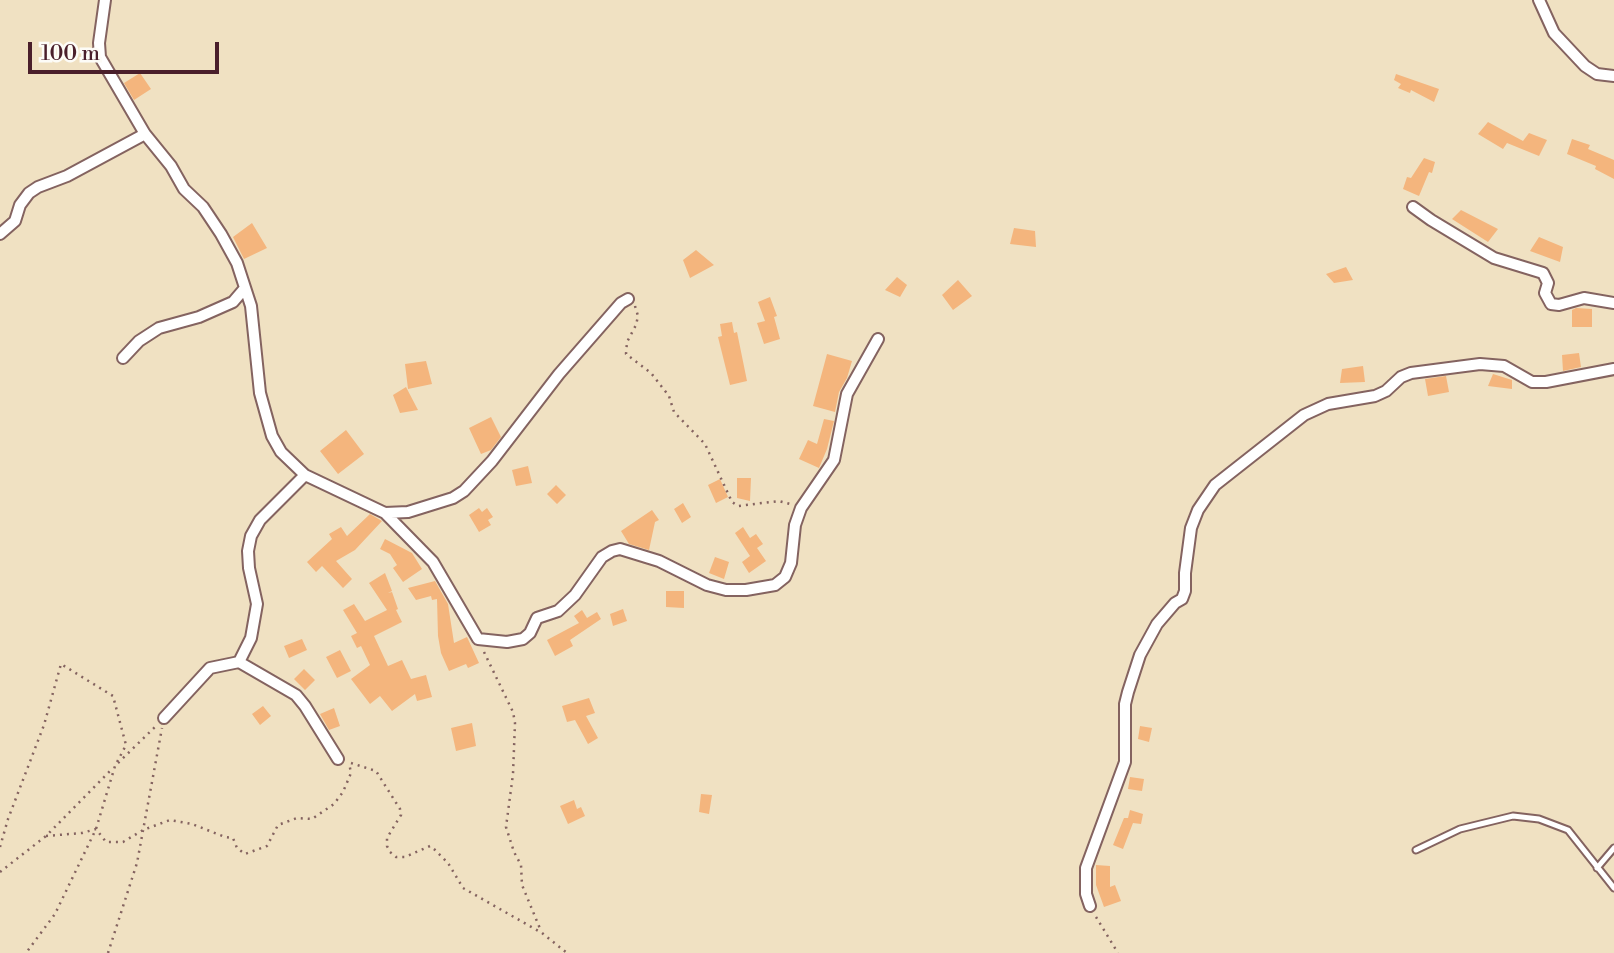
<!DOCTYPE html>
<style>
body{margin:0}
#map{position:relative;width:1614px;height:953px;overflow:hidden;background:#f0e1c2;font-family:"Libre Bodoni",serif}
canvas{display:block}
.scale{position:absolute;left:28px;top:42px;width:191px;height:32px;box-sizing:border-box;border:4px solid #4a1f2b;border-top:0;padding-left:9px;font-size:21px;line-height:24px;white-space:nowrap;color:#4a1f2b;-webkit-text-stroke:5px #fdfcf7;paint-order:stroke}
</style>
<div id="map">
<canvas width="1614" height="953"></canvas>
<div class="scale">100 m</div>
</div>
<script>
const c = document.querySelector('canvas').getContext('2d');
c.lineJoin = 'round';
function paint(path, color) {
  c.fillStyle = color;
  c.fill(path, 'evenodd');
}
function toPath(rows) {
  const path = new Path2D();
  for (const r of rows) {
    path.moveTo(r[0], r[1]);
    for (let i = 2; i < r.length; i += 2) path.lineTo(r[i], r[i + 1]);
  }
  return path;
}
function trace(path, color, width, dash) {
  c.strokeStyle = color;
  c.lineWidth = width;
  c.lineCap = dash ? 'butt' : 'round';
  c.setLineDash(dash || []);
  c.stroke(path);
}
paint(toPath([
 [140,73,151,89,134,100,124,83],
 [1396,74,1439,89,1434,102,1411,90,1410,93,1398,88,1401,84,1394,80],
 [1488,122,1523,141,1529,133,1547,140,1539,156,1507,143,1503,149,1478,134],
 [1572,139,1590,145,1588,149,1614,160,1614,179,1595,169,1596,166,1567,154],
 [1424,158,1435,162,1432,173,1429,172,1419,196,1403,189,1407,177,1411,178],
 [1461,210,1498,229,1488,242,1452,219],
 [252,223,267,248,244,259,233,237],
 [1014,228,1035,231,1036,247,1010,244],
 [1539,237,1563,247,1560,262,1530,251],
 [696,250,714,265,690,278,683,260],
 [1346,267,1353,280,1334,283,1326,274],
 [897,277,907,285,900,297,885,290],
 [958,280,972,296,953,310,942,295],
 [770,297,777,316,774,317,780,339,764,344,757,323,765,321,758,302],
 [1576,308,1592,309,1592,327,1572,327,1572,310],
 [732,322,734,333,737,332,747,381,730,385,718,337,722,336,720,324],
 [1579,353,1581,367,1563,371,1562,355],
 [827,354,852,361,847,378,839,392,835,412,813,406],
 [426,361,432,384,408,389,405,364],
 [1363,366,1365,382,1340,383,1342,369],
 [1493,374,1512,380,1512,389,1488,386],
 [1446,376,1449,392,1428,396,1425,379],
 [406,387,418,410,400,413,393,395],
 [491,417,501,437,491,450,481,454,469,428],
 [824,419,834,421,827,449,819,468,799,459,808,440,817,444],
 [346,430,364,454,338,474,320,451],
 [528,466,532,483,516,486,512,470],
 [737,478,751,478,750,501,737,498],
 [720,479,728,497,716,503,708,485],
 [556,485,566,495,557,504,547,494],
 [683,503,691,517,682,523,674,509],
 [479,508,482,512,487,508,493,517,488,520,491,525,479,532,469,515],
 [652,510,659,520,655,522,649,550,629,544,621,531],
 [370,514,382,521,355,550,336,561,352,579,343,588,322,566,316,572,307,562,332,539,329,534,341,527,347,536],
 [743,527,750,538,756,534,763,544,757,548,766,561,749,573,742,562,750,556,735,533],
 [385,539,412,553,422,569,403,582,393,568,397,565,390,554,380,549],
 [715,557,729,562,724,579,709,573],
 [385,573,392,591,388,593,392,592,398,609,396,610,402,622,374,636,388,666,402,660,411,679,426,675,432,697,417,701,415,694,392,711,380,696,370,704,351,679,370,665,361,646,357,648,351,636,357,633,343,610,354,604,365,621,387,610,369,583],
 [435,581,448,604,454,643,467,637,479,663,468,668,466,664,449,671,441,653,438,636,437,599,432,600,431,596,416,600,408,588],
 [666,591,684,591,684,608,666,607],
 [623,609,627,621,613,626,610,614],
 [582,610,587,618,597,612,601,619,570,640,573,646,555,656,547,640,579,623,574,616],
 [302,639,307,650,289,658,284,646],
 [340,650,351,671,337,678,326,657],
 [304,669,315,680,305,690,294,679],
 [589,698,595,713,586,716,598,738,588,744,575,720,567,722,562,706],
 [263,706,271,716,260,725,252,714],
 [334,708,340,726,329,730,320,714],
 [472,723,476,746,456,751,451,728],
 [1140,726,1152,728,1149,742,1138,739],
 [1130,777,1144,779,1142,791,1128,789],
 [701,794,712,795,709,814,699,812],
 [574,800,577,809,581,807,585,816,568,824,560,806],
 [1130,810,1143,814,1141,824,1133,823,1123,849,1113,845,1124,818,1128,818],
 [1096,865,1110,866,1110,887,1115,885,1121,901,1104,907,1096,885]
]), '#f4b57d');
const service = toPath([
 [1416,850,1460,829,1513,816,1539,819,1568,830,1614,888],
 [1597,868,1614,848]
]);
const minor = toPath([
 [105,0,99,43,100,57,145,134,171,166,184,189,203,207,221,234,237,263,251,306,260,393,272,436,281,452,305,475,385,513,408,512,453,498,464,491,492,461,559,374,621,303,628,299],
 [1539,0,1554,33,1585,66,1597,74,1614,76],
 [1413,207,1431,220,1494,258,1543,273,1548,283,1545,293,1551,304,1559,305,1584,298,1614,303],
 [0,234,15,221,20,205,29,193,38,187,67,176,145,134],
 [123,358,139,341,159,328,199,317,233,302,245,288],
 [385,513,433,562,478,639,507,642,523,639,530,633,537,618,558,611,575,595,602,557,612,551,620,549,659,561,707,585,726,590,746,590,775,585,785,577,791,563,795,525,801,508,834,460,847,394,878,339],
 [239,662,296,695,305,706,338,759],
 [164,718,210,668,239,662,251,638,257,604,249,568,248,551,251,536,260,520,305,475],
 [1090,906,1086,894,1086,868,1125,762,1125,704,1128,692,1140,655,1157,624,1175,603,1182,599,1185,591,1185,573,1191,528,1198,510,1215,485,1304,415,1328,404,1375,396,1386,391,1401,377,1411,373,1480,364,1504,366,1532,382,1546,382,1614,369]
]);
trace(service, '#846360', 9);
trace(minor, '#846360', 14);
trace(toPath([
 [635,306,638,316,636,325,627,342,626,354,651,373,669,396,674,412,705,444,732,502,738,506,779,501,790,504],
 [484,652,513,712,515,723,513,774,506,827,514,852,521,865,522,885,541,931],
 [118,763,156,726],
 [351,763,376,771,400,809,401,815,387,838,387,846,390,852,396,857,405,857,430,846,434,849,448,863,463,888,542,933,567,953],
 [46,836,82,833,96,829,106,842,123,842,143,830,170,820,192,824,225,837,233,838,237,848,245,854,267,846,278,825,297,818,312,819,334,804,343,792,351,773,349,763],
 [0,847,8,819,44,725,61,664,113,696,126,745,115,766,96,829,55,914,26,953],
 [0,872,46,836,113,768],
 [1096,917,1118,953],
 [108,953,137,863,162,728]
]), '#846360', 2.5, [2, 5]);
trace(service, '#fff', 5);
trace(minor, '#fff', 10);
</script>
